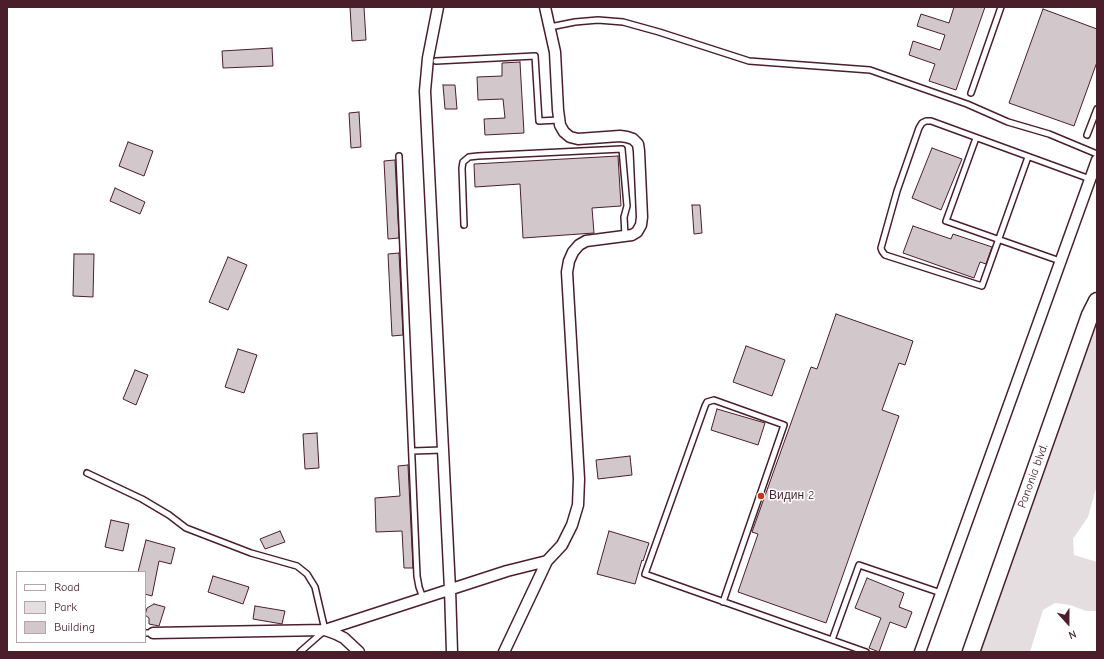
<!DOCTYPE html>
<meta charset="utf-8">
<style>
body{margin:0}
#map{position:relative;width:1104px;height:659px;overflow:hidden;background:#fff;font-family:"Comic Neue",sans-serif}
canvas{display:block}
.frame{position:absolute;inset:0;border:8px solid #4a1f2b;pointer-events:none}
.legend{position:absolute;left:16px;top:571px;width:130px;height:72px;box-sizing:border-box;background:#fff;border:1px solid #b7a5aa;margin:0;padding:5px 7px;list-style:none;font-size:12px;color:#4a1f2b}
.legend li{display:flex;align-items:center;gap:8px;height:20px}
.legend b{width:20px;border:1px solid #b7a5aa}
.north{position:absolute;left:1048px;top:603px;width:40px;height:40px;-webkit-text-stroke:3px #fff;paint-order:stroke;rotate:159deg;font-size:11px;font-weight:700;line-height:16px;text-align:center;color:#4a1f2b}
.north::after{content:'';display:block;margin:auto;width:14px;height:18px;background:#4a1f2b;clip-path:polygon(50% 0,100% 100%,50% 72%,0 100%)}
</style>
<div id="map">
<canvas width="1104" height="659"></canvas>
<div class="frame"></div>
<ul class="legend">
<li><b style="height:5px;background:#fff"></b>Road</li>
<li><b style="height:11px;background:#e5dee0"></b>Park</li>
<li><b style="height:11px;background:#d2c7cb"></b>Building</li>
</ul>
<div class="north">N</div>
</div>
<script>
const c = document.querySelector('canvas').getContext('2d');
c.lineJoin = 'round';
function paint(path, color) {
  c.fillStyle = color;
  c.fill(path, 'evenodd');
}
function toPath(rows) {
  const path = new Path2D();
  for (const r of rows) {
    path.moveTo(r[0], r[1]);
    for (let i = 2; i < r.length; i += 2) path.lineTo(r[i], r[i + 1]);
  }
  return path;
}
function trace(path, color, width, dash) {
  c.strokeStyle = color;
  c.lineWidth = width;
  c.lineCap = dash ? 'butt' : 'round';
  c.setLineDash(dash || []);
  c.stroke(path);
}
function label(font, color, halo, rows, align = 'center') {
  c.font = font + ' "Comic Neue",sans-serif';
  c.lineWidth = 3;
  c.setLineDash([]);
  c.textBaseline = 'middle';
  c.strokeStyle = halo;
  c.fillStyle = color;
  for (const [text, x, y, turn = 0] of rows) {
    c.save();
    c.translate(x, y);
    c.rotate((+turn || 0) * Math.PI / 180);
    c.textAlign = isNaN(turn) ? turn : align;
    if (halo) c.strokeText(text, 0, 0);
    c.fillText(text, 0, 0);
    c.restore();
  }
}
paint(toPath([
 [1097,301,1097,485,1088,517,1073,539,1074,555,1097,562,1097,611,1086,611,1070,605,1055,603,1043,610,1030,652,971,652]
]), '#e5dee0');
const building = toPath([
 [350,7,364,7,366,40,352,41,350,7],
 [954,7,985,7,956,90,929,81,935,64,909,55,913,41,940,50,945,35,917,26,921,14,949,23,954,7],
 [1043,9,1097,29,1097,62,1074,126,1009,103,1043,9],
 [272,48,273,66,223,68,222,51,272,48],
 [520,62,524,133,485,135,484,119,505,118,503,99,478,100,477,77,502,76,502,63,520,62],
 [443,85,455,85,457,109,445,109,443,85],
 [359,112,361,147,351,148,349,113,359,112],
 [128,142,153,151,144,176,119,166,128,142],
 [932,148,962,159,941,210,912,198,932,148],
 [618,156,621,206,592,208,594,233,523,238,520,184,475,187,474,164,618,156],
 [395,160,399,238,388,239,384,161,395,160],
 [115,188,145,202,140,214,110,201,115,188],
 [692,205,700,205,702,233,694,234,692,205],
 [913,226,951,239,953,234,992,247,986,264,980,262,974,278,903,253,913,226],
 [399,253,403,335,392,336,388,254,399,253],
 [74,254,94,254,93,297,73,296,74,254],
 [228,257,247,265,228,310,209,302,228,257],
 [836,314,913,341,905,365,899,363,882,410,899,416,826,623,738,592,758,534,752,532,811,367,817,369,836,314],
 [746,346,785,360,772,396,733,382,746,346],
 [238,349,257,355,244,393,225,387,238,349],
 [135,370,148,375,136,405,123,399,135,370],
 [717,409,765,423,758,445,711,430,717,409],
 [317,433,319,468,305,469,303,434,317,433],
 [630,456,632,475,598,479,596,460,630,456],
 [408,465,413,568,404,568,402,531,376,532,375,498,400,496,398,466,408,465],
 [111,520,129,524,123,551,105,547,111,520],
 [280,531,285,542,265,549,260,539,280,531],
 [609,531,649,543,643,561,642,560,635,584,597,574,609,531],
 [146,540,175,548,171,564,159,561,152,596,145,594,145,572,138,572,146,540],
 [213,576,249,587,243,604,208,592,213,576],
 [867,578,904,593,899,607,912,612,906,628,890,622,879,652,869,648,881,618,855,608,867,578],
 [154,604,165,607,159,626,149,624,149,618,145,615,147,608,154,604],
 [255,606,285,611,282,624,253,619,255,606]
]);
paint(building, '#d2c7cb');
trace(building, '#4a1f2b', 1);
const service = toPath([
 [550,27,575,22,598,20,623,22,659,32,749,61,870,70,967,104,1008,122,1049,134,1097,154],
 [436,61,535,56,539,121,559,120],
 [971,93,1001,7],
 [1087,135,1097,109],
 [976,138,946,221,1060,261],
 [399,156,417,576,419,587,423,598],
 [1028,157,982,286,885,255,882,251,881,248,897,191,919,128,922,123,926,121,931,121,1090,179],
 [464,225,462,168,463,162,469,157,478,156,622,149,627,206,624,217,625,236],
 [412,451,443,450],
 [87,473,142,499,169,515,186,528,251,553,297,566,307,574,315,587,325,630,300,652],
 [723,602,784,425,714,400,707,402,705,406,645,574,866,652],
 [145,633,153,633],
 [832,640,859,565,941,593]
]);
const minor = toPath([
 [438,7,428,58,425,91,450,589,452,652],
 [545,7,555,52,558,110,560,125,564,132,570,137,578,139,620,136,627,137,633,139,638,144,639,151,642,217,641,225,637,232,632,235,586,241,579,245,573,252,569,261,567,272,579,479,578,505,572,525,562,545,547,561],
 [325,630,336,634,344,638,359,652],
 [153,633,325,630,507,571,547,561,504,652],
 [920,652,1097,160]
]);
const primary = toPath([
 [971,652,1090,315,1097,301]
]);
trace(service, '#4a1f2b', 8);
trace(minor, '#4a1f2b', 13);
trace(primary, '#4a1f2b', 19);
trace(service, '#fff', 5);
trace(minor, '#fff', 10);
trace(primary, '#fff', 16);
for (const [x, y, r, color] of [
 [761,496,4,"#c8321e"]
]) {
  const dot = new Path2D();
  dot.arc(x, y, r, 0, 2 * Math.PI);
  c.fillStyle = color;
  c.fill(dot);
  trace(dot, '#fff', 1.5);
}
label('12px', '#4a1f2b', '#fff', [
 ["Panonia blvd.",1033,476,-70]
]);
label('12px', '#4a1f2b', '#fff', [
 ["Видин 2",769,496]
], 'left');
</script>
